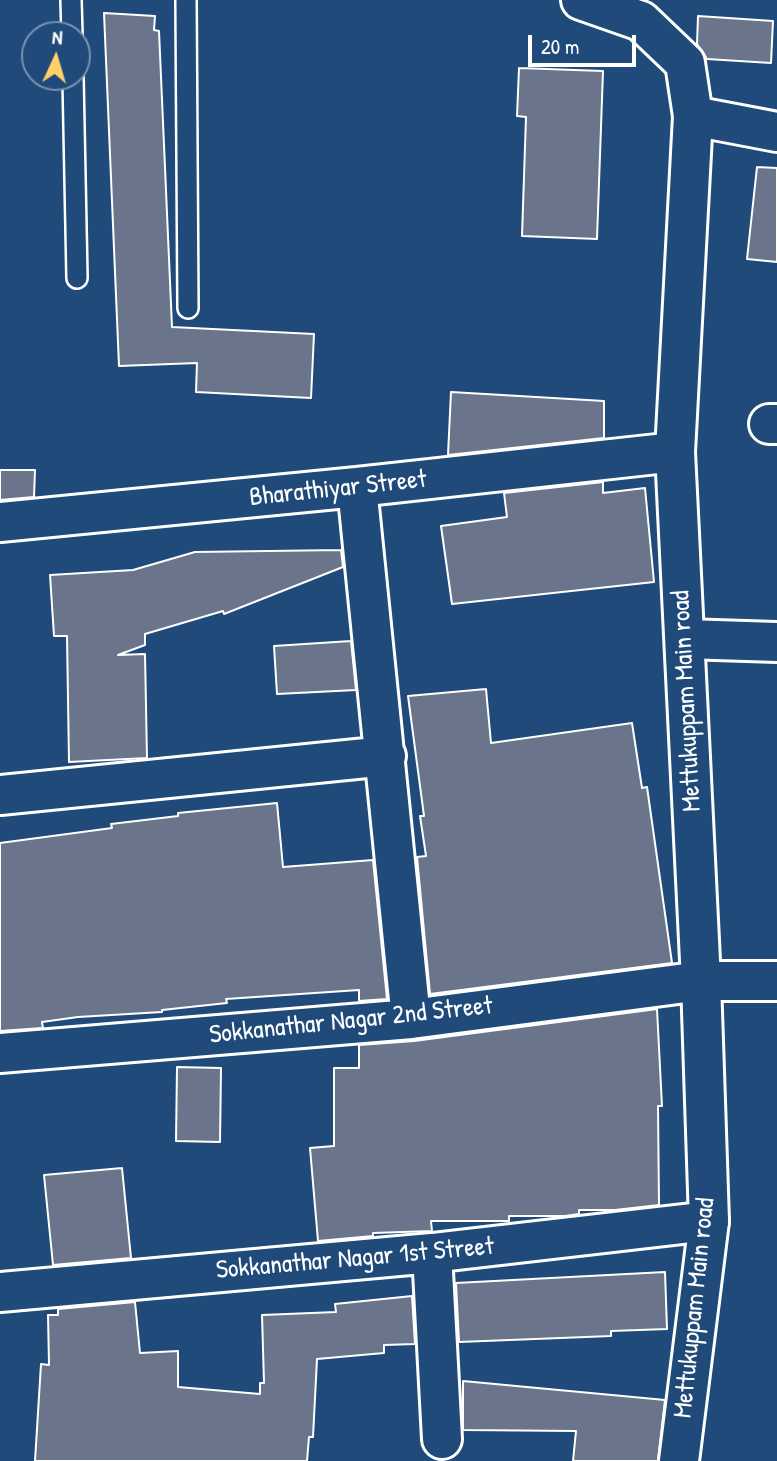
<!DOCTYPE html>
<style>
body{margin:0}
#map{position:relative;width:777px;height:1461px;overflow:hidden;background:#1f4a7a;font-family:"Patrick Hand",sans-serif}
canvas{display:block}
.north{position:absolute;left:21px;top:21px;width:70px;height:70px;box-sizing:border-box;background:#1f4a7a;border:2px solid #7992af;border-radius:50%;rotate:4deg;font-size:19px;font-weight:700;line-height:28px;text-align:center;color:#fff}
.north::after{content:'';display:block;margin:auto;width:24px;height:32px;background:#ffd166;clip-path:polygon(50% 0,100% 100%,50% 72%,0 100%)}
.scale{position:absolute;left:528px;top:35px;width:108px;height:32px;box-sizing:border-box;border:4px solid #fff;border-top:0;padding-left:9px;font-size:21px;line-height:24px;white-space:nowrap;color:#fff;-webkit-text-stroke:5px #1f4a7a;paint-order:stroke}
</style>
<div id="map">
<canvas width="777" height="1461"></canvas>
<div class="north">N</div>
<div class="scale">20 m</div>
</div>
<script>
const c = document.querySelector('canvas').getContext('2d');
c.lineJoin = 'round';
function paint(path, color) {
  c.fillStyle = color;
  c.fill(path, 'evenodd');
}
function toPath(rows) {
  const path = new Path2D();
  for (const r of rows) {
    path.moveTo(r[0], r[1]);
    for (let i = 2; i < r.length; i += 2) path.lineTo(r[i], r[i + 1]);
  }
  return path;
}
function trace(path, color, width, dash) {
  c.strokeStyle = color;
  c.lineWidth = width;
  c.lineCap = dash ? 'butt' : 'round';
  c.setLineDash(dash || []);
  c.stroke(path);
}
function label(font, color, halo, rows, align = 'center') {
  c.font = font + ' "Patrick Hand",sans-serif';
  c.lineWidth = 5;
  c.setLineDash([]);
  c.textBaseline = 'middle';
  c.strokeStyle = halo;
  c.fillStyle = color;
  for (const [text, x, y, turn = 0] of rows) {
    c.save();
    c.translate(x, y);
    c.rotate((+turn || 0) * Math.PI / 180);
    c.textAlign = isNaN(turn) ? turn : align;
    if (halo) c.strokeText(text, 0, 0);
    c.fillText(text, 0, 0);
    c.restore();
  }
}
const building = toPath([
 [104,13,155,16,154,30,159,31,172,327,314,334,311,398,196,392,197,363,119,366,104,13],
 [698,16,773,21,771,63,707,59,697,44,698,16],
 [519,68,603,71,597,239,522,236,526,117,517,116,519,68],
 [757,167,777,168,777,262,747,259,757,167],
 [451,392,604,401,604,438,448,455,451,392],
 [0,470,35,470,34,497,0,500,0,470],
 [603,482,603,493,645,488,654,582,452,604,441,526,507,517,504,493,603,482],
 [341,550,343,567,224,614,223,611,145,634,145,645,118,655,145,654,147,758,69,762,67,636,54,636,50,575,133,570,195,552,341,550],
 [351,641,356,690,277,694,274,646,351,641],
 [486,689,491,743,632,723,642,788,647,787,672,963,430,994,417,857,426,856,420,816,424,816,408,696,486,689],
 [277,803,283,867,373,860,387,999,359,1001,359,990,226,999,227,1003,162,1010,162,1012,78,1017,42,1022,43,1028,0,1031,0,843,112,828,111,824,178,816,178,813,277,803],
 [657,1009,662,1106,658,1106,659,1205,615,1210,579,1210,579,1214,565,1216,509,1216,509,1221,431,1221,432,1231,373,1233,373,1236,318,1241,310,1148,334,1146,334,1068,359,1068,359,1045,414,1041,657,1009],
 [177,1067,221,1068,220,1142,176,1141,177,1067],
 [122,1168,131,1258,53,1265,44,1175,122,1168],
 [665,1272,667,1329,611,1331,611,1336,459,1342,456,1283,665,1272],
 [412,1296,415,1344,384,1345,384,1353,317,1359,313,1437,309,1437,307,1461,35,1461,41,1364,49,1365,48,1315,58,1315,58,1309,135,1302,140,1353,178,1351,178,1387,260,1394,260,1383,264,1383,262,1315,336,1312,335,1304,412,1296],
 [463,1381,665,1400,658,1461,573,1461,576,1431,463,1430,463,1381]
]);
paint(building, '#6a748a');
trace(building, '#fff', 2);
const service = toPath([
 [71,0,72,35],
 [186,0,188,308],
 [73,77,77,278]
]);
const minor = toPath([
 [693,116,777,132],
 [769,424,777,424],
 [357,487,411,1019],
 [0,522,357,487,675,452],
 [685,639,777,642],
 [0,795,386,756],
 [0,1053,411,1019,701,981,777,981],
 [432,1253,442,1439],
 [0,1292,432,1253,709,1221]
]);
const secondary = toPath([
 [581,0,641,21,685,63,693,116,675,452,701,981,709,1221,679,1461]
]);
trace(service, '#fff', 24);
trace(minor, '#fff', 44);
trace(secondary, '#fff', 44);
trace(service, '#1f4a7a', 19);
trace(minor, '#1f4a7a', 38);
trace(secondary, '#1f4a7a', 38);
label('26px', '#fff', '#1f4a7a', [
 ["Bharathiyar Street",338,489,-6],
 ["Mettukuppam Main road",687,701,-93],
 ["Sokkanathar Nagar 2nd Street",351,1021,-6],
 ["Sokkanathar Nagar 1st Street",355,1259,-5],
 ["Mettukuppam Main road",695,1308,-84]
]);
</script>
